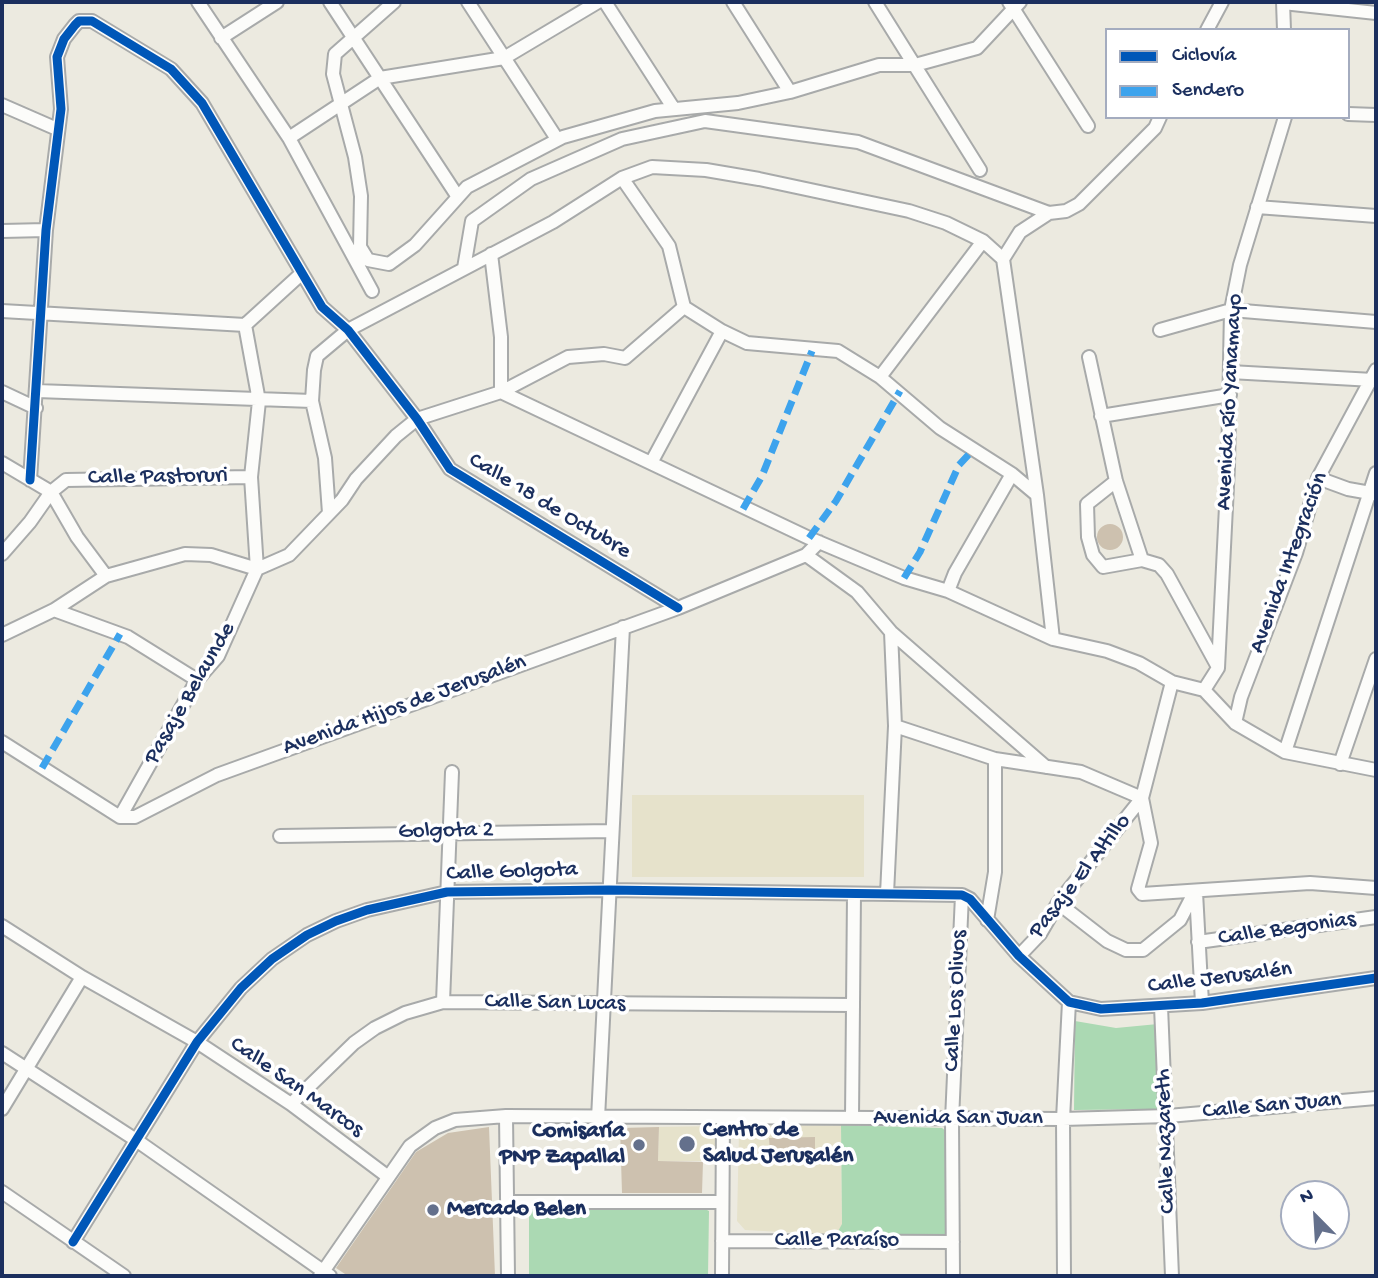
<!DOCTYPE html>
<meta charset="utf-8">
<style>
body{margin:0}
#map{position:relative;width:1378px;height:1278px;overflow:hidden;background:#eceae0;font-family:"Gochi Hand",sans-serif}
canvas{display:block}
.frame{position:absolute;inset:0;border:4px solid #1b2f5e;pointer-events:none}
.legend{position:absolute;left:1105px;top:28px;width:245px;height:91px;box-sizing:border-box;background:#fff;border:2px solid #a4acbf;margin:0;padding:9px 12px;list-style:none;font-size:21px;color:#1b2f5e}
.legend li{display:flex;align-items:center;gap:14px;height:35px}
.legend b{width:35px;border:2px solid #a4acbf}
.north{position:absolute;left:1280px;top:1180px;width:70px;height:70px;box-sizing:border-box;background:#fff;border:2px solid #a4acbf;border-radius:50%;rotate:336deg;font-size:19px;font-weight:700;line-height:28px;text-align:center;color:#1b2f5e}
.north::after{content:'';display:block;margin:auto;width:24px;height:32px;background:#64708c;clip-path:polygon(50% 0,100% 100%,50% 72%,0 100%)}
</style>
<div id="map">
<canvas width="1378" height="1278"></canvas>
<div class="frame"></div>
<ul class="legend">
<li><b style="height:9px;background:#0057b8"></b>Ciclovía</li>
<li><b style="height:9px;background:#3da3ed"></b>Sendero</li>
</ul>
<div class="north">N</div>
</div>
<script>
const c = document.querySelector('canvas').getContext('2d');
c.lineJoin = 'round';
function paint(path, color) {
  c.fillStyle = color;
  c.fill(path, 'evenodd');
}
function toPath(rows) {
  const path = new Path2D();
  for (const r of rows) {
    if (r.length === 3) {
      path.moveTo(r[0] + r[2], r[1]);
      path.arc(r[0], r[1], r[2], 0, 2 * Math.PI);
      continue;
    }
    path.moveTo(r[0], r[1]);
    for (let i = 2; i < r.length; i += 2) path.lineTo(r[i], r[i + 1]);
  }
  return path;
}
function trace(path, color, width, dash) {
  c.strokeStyle = color;
  c.lineWidth = width;
  c.lineCap = dash ? 'butt' : 'round';
  c.setLineDash(dash || []);
  c.stroke(path);
}
function label(font, color, halo, rows, align = 'center') {
  c.font = font + ' "Gochi Hand",sans-serif';
  c.lineWidth = 7;
  c.setLineDash([]);
  c.textBaseline = 'middle';
  c.strokeStyle = halo;
  c.fillStyle = color;
  for (const [text, x, y, turn = 0] of rows) {
    c.save();
    c.translate(x, y);
    c.rotate((+turn || 0) * Math.PI / 180);
    c.textAlign = isNaN(turn) ? turn : align;
    if (halo) c.strokeText(text, 0, 0);
    c.fillText(text, 0, 0);
    c.restore();
  }
}
paint(toPath([
 [632,795,864,795,864,877,632,877],
 [841,1125,842,1225,836,1235,745,1230,737,1221,739,1132,743,1126],
 [715,1126,715,1161,658,1161,659,1127]
]), '#e6e2cb');
paint(toPath([
 [1075,1021,1116,1028,1158,1024,1159,1109,1074,1110],
 [841,1125,942,1128,948,1133,947,1236,836,1235,842,1224],
 [529,1208,703,1208,709,1211,708,1276,529,1276]
]), '#abd9b3');
paint(toPath([
 [1110,537,13],
 [489,1127,495,1276,348,1276,336,1268,416,1152,448,1133],
 [659,1127,658,1161,703,1162,702,1193,622,1193,620,1128],
 [815,1137,815,1152,770,1153,769,1138]
]), '#cdc1af');
const street = toPath([
 [198,2,289,138,372,291],
 [330,2,458,197],
 [394,2,335,54,333,74,355,157,361,196,360,247,368,260,389,264,415,245,467,187,563,137,655,111,738,103,790,92,879,65,915,65,977,48,1020,2],
 [468,2,557,139],
 [605,2,674,109],
 [733,2,790,92],
 [875,2,980,170],
 [1009,2,1088,126],
 [1283,2,1284,30],
 [1283,3,1376,13],
 [1207,30,1222,2],
 [221,38,277,2],
 [2,105,57,129],
 [1348,114,1376,115],
 [289,138,380,78,504,58,598,2],
 [622,178,669,246,684,307,722,331,747,343,838,351,880,377,940,428,1012,474,1037,495],
 [1257,207,1376,216],
 [2,231,46,230],
 [491,254,501,337,501,392,809,538,904,578,948,591,1053,639,1107,651,1139,663,1172,682,1204,690,1235,723,1285,752,1376,770],
 [1003,259,1020,232,1049,213,1066,211,1079,204,1155,128,1160,117],
 [464,268,472,221,531,179,622,139,705,121,858,142,1049,213],
 [2,311,245,325,301,274],
 [1160,330,1231,310,1376,322],
 [1089,357,1116,481,1142,560,1159,565,1167,574,1218,667],
 [1230,372,1373,380],
 [880,377,983,241],
 [37,391,312,401],
 [2,392,36,408],
 [1101,416,1230,395],
 [2,463,51,492,77,537,106,576],
 [651,463,722,331],
 [1318,478,1348,489,1376,494],
 [30,480,46,230,61,109,57,57,64,39,75,25,79,21,92,21,171,69,202,103,322,307,348,330,417,419,450,469,678,608],
 [1116,481,1087,504,1088,537,1093,555,1103,567,1142,560],
 [329,513,325,458,312,401,314,370,317,356,348,330,553,222,622,178,652,167,706,170,759,179,909,211,946,223,983,241,1003,259,1037,495,1053,639],
 [2,554,30,522,51,492,66,480,251,477],
 [806,555,857,592,891,632,1046,767],
 [948,591,955,573,1012,474],
 [54,610,128,637,197,680],
 [2,635,54,610,106,576,185,554,211,555,257,569,289,555,342,500,356,479,396,436,417,419,501,392,568,357,604,354,625,358,684,307],
 [1172,682,1142,798,1151,843,1138,889,1142,894,1310,883,1376,888],
 [1204,690,1218,668,1228,466,1231,310,1240,265,1285,117],
 [1235,723,1241,697,1296,553,1318,478,1376,370],
 [895,726,995,759,1081,772,1142,798,1058,903,1040,934,1019,956],
 [2,742,120,817,135,817,217,775,678,608,806,555,819,542],
 [1285,752,1376,473],
 [1340,764,1376,659],
 [120,817,197,680,218,656,257,569,251,477,259,401,245,325],
 [280,836,611,831],
 [1196,892,1202,1003],
 [887,894,895,726,891,632],
 [1058,903,1107,941,1126,950,1143,950,1180,920,1195,891],
 [987,920,995,872,995,759],
 [2,926,82,977,197,1042,291,1104,387,1176],
 [1198,942,1376,917],
 [443,1002,452,772],
 [1161,1006,1172,1276],
 [2,1053,136,1140,330,1276],
 [291,1104,354,1043,375,1028,405,1013,443,1002,853,1005],
 [2,1109,82,977],
 [506,1116,508,1276],
 [598,1118,623,627],
 [852,1118,854,894],
 [2,1192,124,1276],
 [508,1202,722,1202],
 [722,1241,953,1242],
 [73,1242,197,1042,241,988,272,959,307,935,336,921,367,910,447,892,609,890,962,895,970,899,1019,956,1069,1002,1101,1009,1202,1003,1376,978],
 [320,1276,410,1146,435,1128,455,1120,506,1116,1063,1119,1168,1116,1376,1098],
 [722,1276,723,1118],
 [953,1276,952,1120,962,895],
 [1064,1276,1063,1119,1069,1002]
]);
trace(street, '#a8aaaa', 16);
trace(street, '#fcfcfa', 12);
trace(toPath([
 [743,509,762,476,812,351],
 [809,538,836,501,900,391],
 [904,578,920,552,959,465,972,451],
 [42,768,120,634]
]), '#3da3ed', 7, [14, 7]);
trace(toPath([
 [30,480,46,230,61,109,57,57,64,39,75,25,79,21,92,21,171,69,202,103,322,307,348,330,417,419,450,469,678,608],
 [73,1242,197,1042,241,988,272,959,307,935,336,921,367,910,447,892,609,890,962,895,970,899,1019,956,1069,1002,1101,1009,1202,1003,1376,978]
]), '#0057b8', 9);
for (const [x, y, r, color] of [
 [687,1144,9,"#64708c"],
 [639,1145,7,"#64708c"],
 [433,1210,7,"#64708c"]
]) {
  const dot = new Path2D();
  dot.arc(x, y, r, 0, 2 * Math.PI);
  c.fillStyle = color;
  c.fill(dot);
  trace(dot, '#fff', 2.5);
}
label('23px', '#1b2f5e', '#fff', [
 ["Avenida Río Yanamayo",1231,402,-87],
 ["Calle Pastoruri",158,478,-1],
 ["Calle 18 de Octubre",549,507,31],
 ["Avenida Integración",1290,563,-70],
 ["Pasaje Belaunde",191,694,-60],
 ["Avenida Hijos de Jerusalén",405,706,-20],
 ["Golgota 2",446,832,-1],
 ["Calle Golgota",512,873,-2],
 ["Pasaje El Altillo",1081,877,-52],
 ["Calle Begonias",1287,930,-8],
 ["Calle Jerusalén",1220,979,-7],
 ["Calle Los Olivos",957,1001,-87],
 ["Calle San Lucas",555,1004,1],
 ["Calle San Marcos",296,1088,35],
 ["Calle San Juan",1272,1107,-5],
 ["Avenida San Juan",958,1119],
 ["Calle Nazareth",1167,1141,-92],
 ["Calle Paraíso",837,1241]
]);
label('bold 23px', '#1b2f5e', '#fff', [
 ["Centro de",703,1131],
 ["Salud Jerusalén",703,1157],
 ["Comisaría",625,1132,"right"],
 ["PNP Zapallal",625,1158,"right"],
 ["Mercado Belen",447,1210]
], 'left');
</script>
